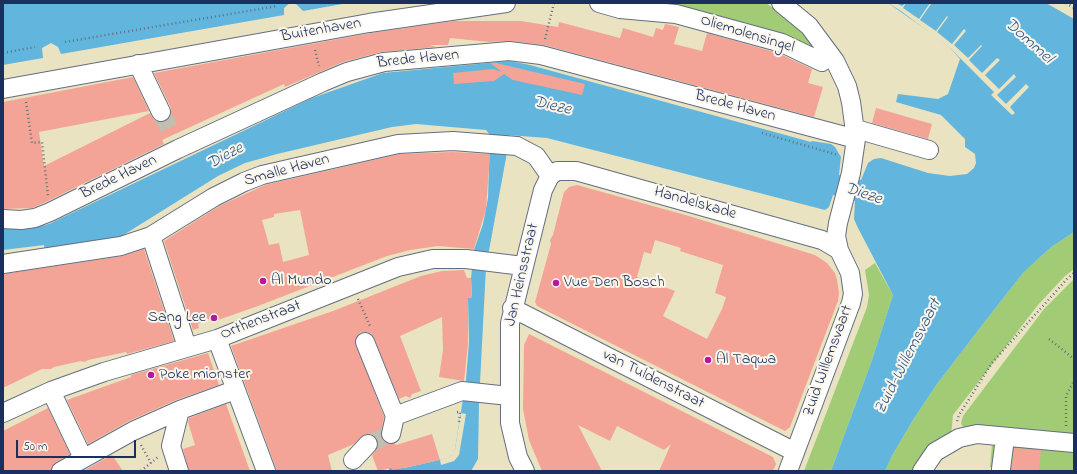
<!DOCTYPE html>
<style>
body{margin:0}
#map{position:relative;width:1077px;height:474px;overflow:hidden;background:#eae3c1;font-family:"Indie Flower",sans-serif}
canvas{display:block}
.frame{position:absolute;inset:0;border:4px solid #1b2f5e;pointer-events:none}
.scale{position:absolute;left:16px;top:440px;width:120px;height:18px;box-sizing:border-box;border:2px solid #1b2f5e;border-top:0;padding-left:5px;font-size:12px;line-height:14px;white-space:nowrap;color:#1b2f5e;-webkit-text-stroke:3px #fbf7ec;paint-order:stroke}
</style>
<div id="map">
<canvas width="1077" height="474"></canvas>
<div class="frame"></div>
<div class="scale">50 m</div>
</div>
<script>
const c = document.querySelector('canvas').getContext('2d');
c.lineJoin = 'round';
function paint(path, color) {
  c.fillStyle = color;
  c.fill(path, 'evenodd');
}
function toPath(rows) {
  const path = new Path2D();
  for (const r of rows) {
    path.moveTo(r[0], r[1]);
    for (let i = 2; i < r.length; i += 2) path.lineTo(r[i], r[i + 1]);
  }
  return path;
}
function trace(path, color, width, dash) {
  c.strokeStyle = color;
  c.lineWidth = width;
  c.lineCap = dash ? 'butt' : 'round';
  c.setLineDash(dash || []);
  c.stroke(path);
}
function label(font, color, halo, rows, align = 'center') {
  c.font = font + ' "Indie Flower",sans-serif';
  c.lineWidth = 4;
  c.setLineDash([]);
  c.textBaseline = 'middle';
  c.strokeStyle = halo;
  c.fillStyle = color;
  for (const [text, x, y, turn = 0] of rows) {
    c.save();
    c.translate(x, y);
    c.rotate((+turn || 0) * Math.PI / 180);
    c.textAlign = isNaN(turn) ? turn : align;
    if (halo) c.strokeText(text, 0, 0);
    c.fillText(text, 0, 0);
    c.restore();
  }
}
paint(toPath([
 [611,3,766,3,788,19,802,32,822,56],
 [1074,232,1074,269,1064,277,1038,305,953,415,951,436,932,442,915,471,885,471,893,454,913,420,937,384,983,324,1023,273,1050,248],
 [875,263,893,295,872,360,831,471,804,471,867,307,869,295,865,270],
 [1074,279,1074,434,1013,430,964,429,961,423,963,416,1044,309],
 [992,444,1074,450,1074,471,1010,471,990,467]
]), '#a2cb76');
paint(toPath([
 [3,3,290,3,284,8,284,15,61,54,58,47,51,43,42,48,43,58,3,65],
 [295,3,348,3,303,11],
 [888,3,1046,3,1074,19,1074,232,1050,248,1023,273,983,324,937,384,913,420,893,454,885,471,831,471,872,360,893,295,858,228,854,219,855,201,833,195,829,207,825,210,547,138,508,135,506,158,486,267,479,402,478,459,471,471,389,471,389,468,404,468,448,458,453,454,455,449,466,380,469,342,468,298,472,297,471,278,474,250,483,224,488,198,490,135,486,130,416,124,392,127,277,154,245,163,218,176,117,239,3,258,3,229,36,227,49,224,312,98,383,73,509,61,530,65,811,142,812,141,831,144,835,147,841,157,839,175,861,180,868,163,874,159,881,158,928,173,950,176,967,174,974,168,976,163,975,154,965,147,965,139,941,115,896,102,898,94,938,99,948,94,960,59,950,48,935,36]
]), '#62b5dd');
paint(toPath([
 [888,3,896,3,902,6,906,3,903,8,919,19,930,3,931,4,920,20,936,31,947,16,948,17,937,32,952,44,964,29,966,31,954,45,968,58,981,45,982,46,969,60,982,73,997,58,1000,60,985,75,999,89,1014,74,1016,77,997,95,1006,104,1026,84,1029,87,1010,107,1015,113,1012,115,991,95,994,92,950,48,901,11],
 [44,245,45,252,3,257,3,250],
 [461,413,466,414,459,455,454,461,441,465,440,460,451,456,455,449]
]), '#eae3c1');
paint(toPath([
 [454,21,521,21,558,27,559,22,620,38,623,28,653,37,656,28,663,30,665,24,679,27,674,44,702,51,707,33,778,53,812,69,808,83,823,87,814,117,544,45,510,41,489,42,450,38,448,45,430,45,436,47,381,52,343,62,285,87,284,84,162,140,164,144,46,202,32,208,3,209,3,102,133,77,149,111,39,132,44,166,150,113,155,121,161,122,166,121,171,113,171,108,154,73,371,33],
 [490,63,496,63,585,84,582,95,513,80,504,74,494,81,454,84,453,73,493,69,502,72],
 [876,108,932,124,928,139,872,123],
 [453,152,490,154,486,209,474,249,438,246,410,250,387,256,258,306,218,320,216,316,198,324,199,328,193,330,164,241,219,206,265,185,399,154],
 [300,210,309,255,283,262,279,243,269,245,262,220,274,217,274,214],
 [577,185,689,216,815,255,827,263,835,273,837,280,839,293,838,301,790,427,785,431,537,306,535,302,551,244,550,240,553,235,564,192,569,187],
 [655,240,681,248,680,251,723,265,715,293,726,297,722,309,707,339,663,316,675,291,637,277,644,252,651,254],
 [144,249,174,341,127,354,126,352,88,360,85,362,81,361,54,367,51,369,42,369,3,388,3,274,123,256],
 [464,270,467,278,471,278,472,297,468,298,468,344,464,381,439,377,443,350,442,317,400,336,421,391,412,394,410,398,406,396,399,399,372,334,367,332,361,332,357,336,355,341,384,417,381,432,384,441,389,444,395,444,396,445,432,434,440,460,404,468,392,470,392,468,378,471,372,455,378,447,378,441,371,434,365,434,354,444,328,455,332,471,277,471,231,346,333,311,421,276,442,271],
 [529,334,773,457,776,464,773,471,659,471,671,444,664,450,617,426,610,441,578,425,602,471,542,471,529,440,523,409,524,345],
 [208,353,219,385,176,400,129,421,88,444,67,400,117,382,131,377,131,375],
 [226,404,250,471,189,471,183,449,195,445,188,422,189,418],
 [48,408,70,454,56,462,51,471,3,471,3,431],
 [1014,448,1041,450,1039,471,1011,471],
 [112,455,123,471,83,471]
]), '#f3a497');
trace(toPath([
 [161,112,172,135],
 [368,444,391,434]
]), '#c1bfad', 18, [18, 9]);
const minor = toPath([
 [599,3,620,9,676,14,782,43,822,62],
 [781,3,809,26,835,61,847,86,851,102,856,139,851,173,838,223,836,236,839,250,850,273,853,294,851,303,788,471],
 [138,64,161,112],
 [3,89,369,23,506,3],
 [856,129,929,150],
 [3,219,21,220,35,218,50,212,178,149,323,82,347,72,384,62,509,51,541,55,856,139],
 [151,236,187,347],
 [3,264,121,246,151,236,214,197,244,182,262,175,398,144,453,141,517,146,536,156,550,176],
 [512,308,795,452],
 [217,339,266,471],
 [365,342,395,416,462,391,509,396],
 [51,391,83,458],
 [3,413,51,391,104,372,217,339,398,267,433,259,466,259,523,266],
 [391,434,395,416],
 [353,460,368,444],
 [1001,469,1005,438],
 [61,471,133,431,180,410,235,390],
 [179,471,171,446,180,410],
 [525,471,518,457,510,423,510,323,543,190,550,176,557,171,576,171,822,240,839,250],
 [922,471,935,452,959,438,977,434,1074,443]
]);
trace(minor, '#636e81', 20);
trace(toPath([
 [1066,3,1074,8],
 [545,39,554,3],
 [65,42,277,6],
 [315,50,319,66],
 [3,53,35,47],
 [26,102,32,143,42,142,48,196],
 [762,133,838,155],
 [358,299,370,326],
 [1049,339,1074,359],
 [457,412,460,412,459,422],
 [957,421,959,415,992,363,1067,279,1074,273],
 [1066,426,1066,396,1074,381],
 [141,445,151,463],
 [141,471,158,457]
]), '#636e81', 2.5, [1, 3]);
trace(minor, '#fff', 18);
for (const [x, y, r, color] of [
 [263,281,4,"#b5179e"],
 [556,283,4,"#b5179e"],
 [214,318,4,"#b5179e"],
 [708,360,4,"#b5179e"],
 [151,375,4,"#b5179e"]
]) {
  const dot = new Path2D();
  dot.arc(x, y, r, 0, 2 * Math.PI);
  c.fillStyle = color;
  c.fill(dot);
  trace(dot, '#fbf7ec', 1.5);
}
label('16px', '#1b2f5e', '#fbf7ec', [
 ["Buitenhaven",321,31,-10],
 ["Oliemolensingel",747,35,17],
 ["Brede Haven",418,60,-6],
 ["Brede Haven",735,107,15],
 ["Smalle Haven",287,171,-15],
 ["Brede Haven",119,178,-26],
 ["Handelskade",695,204,16],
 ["Jan Heinsstraat",523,275,-77],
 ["Orthenstraat",261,321,-21],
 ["Zuid Willemsvaart",829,361,-70],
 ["van Tuldenstraat",653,380,27]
]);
label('16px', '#1b2f5e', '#fbf7ec', [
 ["Al Mundo",271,281],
 ["Vue Den Bosch",564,283],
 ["Sang Lee",206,318,"right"],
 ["Al Taqwa",716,360],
 ["Poke mionster",159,375]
], 'left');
label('italic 17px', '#305784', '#fbf7ec', [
 ["Dommel",1028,42,42],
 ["Dieze",552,107,13],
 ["Dieze",226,157,-28],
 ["Dieze",863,195,19],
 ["Zuid-Willemsvaart",909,357,-63]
]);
</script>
